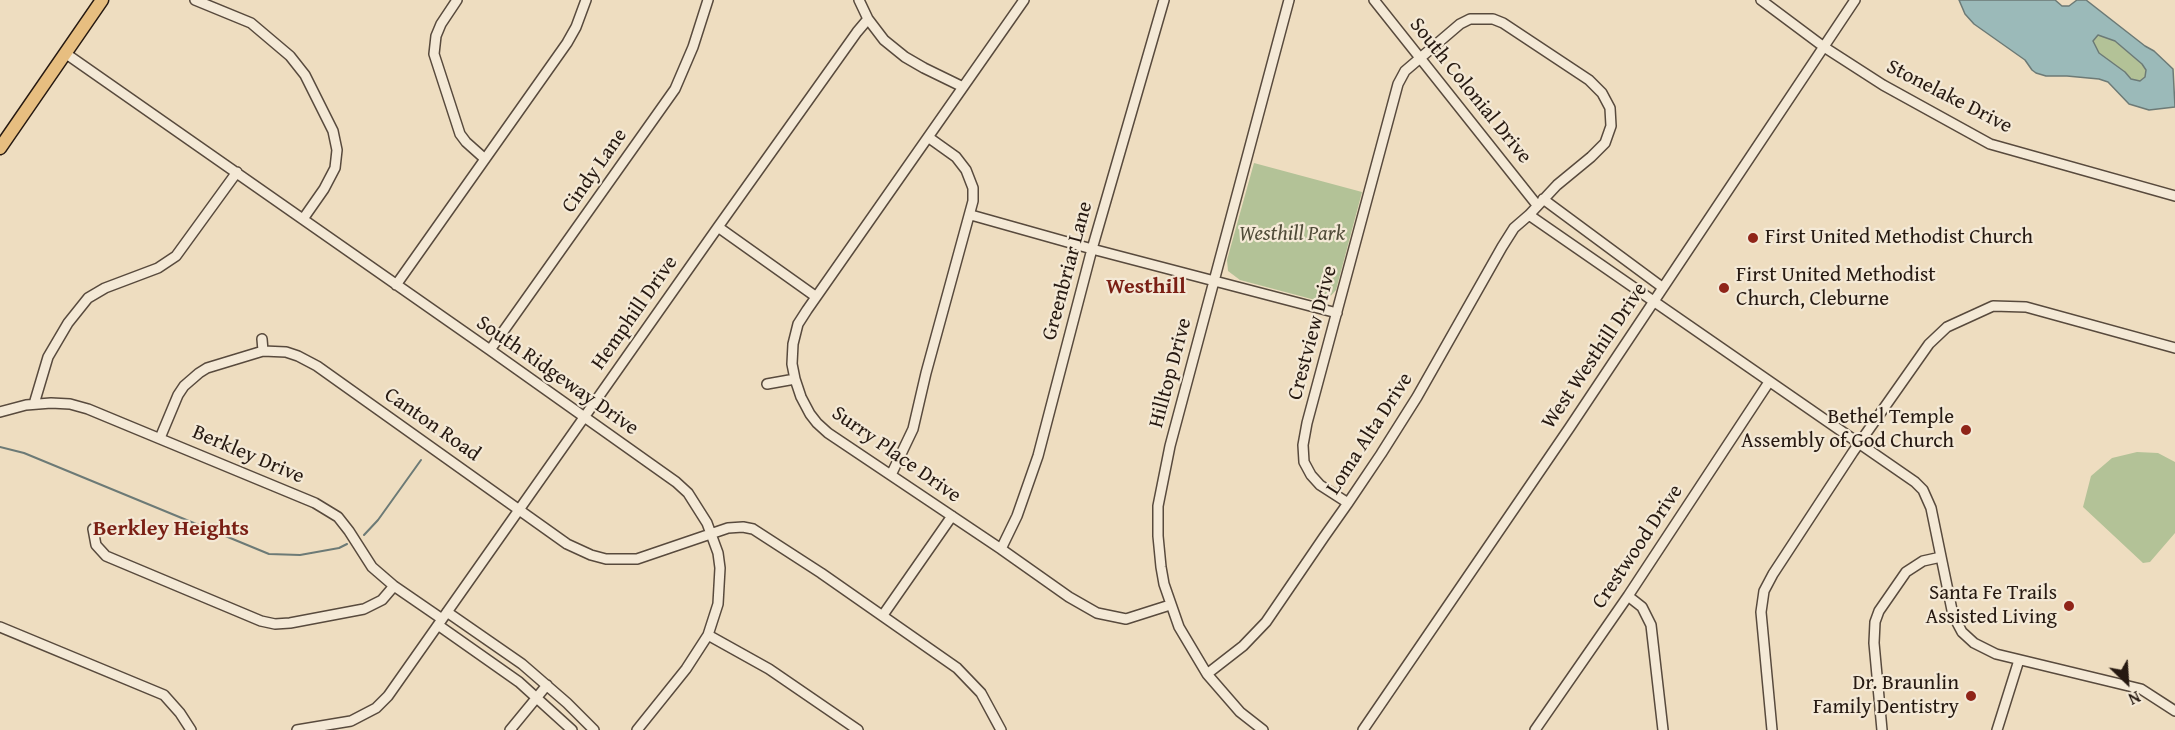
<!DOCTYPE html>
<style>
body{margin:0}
#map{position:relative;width:2175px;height:730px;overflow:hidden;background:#eeddc0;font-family:"Gentium Book Plus",serif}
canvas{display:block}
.north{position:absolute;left:2097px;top:652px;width:60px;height:60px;-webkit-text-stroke:4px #f4e9d6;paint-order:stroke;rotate:155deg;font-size:16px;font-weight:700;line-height:24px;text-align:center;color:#261911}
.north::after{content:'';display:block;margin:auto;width:21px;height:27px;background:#261911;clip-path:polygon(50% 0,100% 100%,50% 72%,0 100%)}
</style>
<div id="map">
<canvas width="2175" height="730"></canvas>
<div class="north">N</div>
</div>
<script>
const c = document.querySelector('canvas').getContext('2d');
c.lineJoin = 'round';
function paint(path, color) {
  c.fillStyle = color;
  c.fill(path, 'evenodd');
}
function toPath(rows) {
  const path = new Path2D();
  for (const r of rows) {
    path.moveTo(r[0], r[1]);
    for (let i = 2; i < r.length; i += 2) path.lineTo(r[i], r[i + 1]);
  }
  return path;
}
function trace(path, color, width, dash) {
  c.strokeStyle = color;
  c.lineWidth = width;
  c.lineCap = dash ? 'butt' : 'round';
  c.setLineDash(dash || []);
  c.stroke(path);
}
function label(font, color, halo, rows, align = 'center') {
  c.font = font + ' "Gentium Book Plus",serif';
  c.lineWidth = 4.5;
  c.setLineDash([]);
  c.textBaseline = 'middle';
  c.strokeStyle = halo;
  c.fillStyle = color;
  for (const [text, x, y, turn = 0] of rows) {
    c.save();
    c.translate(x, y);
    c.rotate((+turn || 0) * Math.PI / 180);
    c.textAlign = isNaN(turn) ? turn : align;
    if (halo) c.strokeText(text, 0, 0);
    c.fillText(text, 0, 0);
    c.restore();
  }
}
paint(toPath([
 [2098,34,2115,41,2142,64,2146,70,2145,77,2140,81,2131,79,2125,72,2099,53,2093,41],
 [1254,163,1362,192,1336,290,1327,300,1319,301,1240,280,1228,271,1227,260],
 [2137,452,2158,453,2175,462,2175,533,2150,562,2143,563,2083,507,2091,476,2112,458]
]), '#b3c297');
const water = toPath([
 [1959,0,2055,0,2062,6,2069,6,2077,0,2086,0,2145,46,2154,51,2173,69,2175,107,2149,110,2129,104,2108,82,2099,79,2067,76,2046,76,2036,73,2032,70,2025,60,1974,24,1965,14,1959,0],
 [2098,35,2115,41,2142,64,2146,70,2145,77,2140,81,2131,79,2125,72,2099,53,2093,41,2098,35]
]);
paint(water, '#9bbab9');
trace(water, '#6c7a76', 1.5);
trace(toPath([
 [0,447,24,453,269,554,300,555,339,548,347,544],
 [364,535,378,520,421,460]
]), '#6c7a76', 2);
const minor = toPath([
 [195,0,251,23,290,56,305,75,333,131,337,150,335,168,324,189,303,219],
 [457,0,441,24,436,36,434,54,460,134,466,142,485,159],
 [859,0,868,19,884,40,905,57,924,68,963,87],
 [1024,0,807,310,798,324,793,344,792,364,795,379,801,397,810,414,817,423,828,433,1001,549,1069,597,1097,613,1126,619,1170,605],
 [1374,0,1537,205],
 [1761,0,1824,47,1883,85,1990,144,2175,196],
 [65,53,490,350,676,482,688,493,707,523,718,553,720,568,718,604,708,635,686,669,637,730],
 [1543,199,1662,287],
 [971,215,1092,249,1337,313],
 [1529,215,1915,482,1923,490,1931,508,1953,615,1962,632,1974,643,1996,654,2141,689,2175,711],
 [718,227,815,296],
 [396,285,567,43,576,27,586,0],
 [262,339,263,351],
 [490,350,675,89,693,47,708,0],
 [767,384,795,379],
 [34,404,48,357,68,323,88,298,105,288,158,268,176,256,237,172],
 [0,412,26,405,51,403,70,404,88,409,315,503,338,517,349,531,372,567,394,586,442,619],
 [160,438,178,395,184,386,199,373,207,368,263,351,286,352,298,356,317,366,567,544,591,555,606,559,637,559,728,528,743,527,753,529,821,573,957,668,981,693,1001,730],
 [891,475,913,429,926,373,973,201,973,188,966,170,956,157,928,137],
 [93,529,96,545,106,556,261,621,275,624,290,623,364,609,382,600,394,586],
 [1001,549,1017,516,1038,456,1092,249,1164,0],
 [1628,596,1642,607,1651,625,1663,730],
 [447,612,522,664,567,703,594,730],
 [883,615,952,516],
 [438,625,519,682,572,730],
 [0,627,164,695,180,713,191,730],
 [708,635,769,669,858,730],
 [1207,674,1243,646,1266,622,1324,537,1348,503,1381,454,1417,397,1502,247,1514,228,1529,215,1557,185,1591,157,1605,143,1611,126,1610,108,1602,93,1589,80,1503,23,1493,19,1470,19,1460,24,1405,71,1398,84,1307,423,1303,445,1304,462,1311,475,1320,485,1348,503],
 [297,730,351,721,376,708,388,696,718,227,857,32,868,19],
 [510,730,547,685],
 [1263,730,1240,712,1207,674,1179,627,1164,584,1161,567,1158,536,1158,506,1170,446,1289,0],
 [1363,730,1570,427,1855,0],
 [1535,730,1628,596,1769,382],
 [1772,730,1761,612,1764,591,1773,574,1853,452,1929,344,1947,327,1993,306,2026,307,2175,348],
 [1882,730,1874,643,1875,622,1879,611,1906,572,1923,561,1941,557],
 [1997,730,2019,660]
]);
const major = toPath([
 [0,148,102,0]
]);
trace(minor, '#584a3d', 12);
trace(major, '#261911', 15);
trace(minor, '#f4e9d6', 9);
trace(major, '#e7be80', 12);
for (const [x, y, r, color] of [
 [1753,238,6,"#8f2418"],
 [1724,288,6,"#8f2418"],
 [1966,430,6,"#8f2418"],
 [2069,606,6,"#8f2418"],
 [1971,696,6,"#8f2418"]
]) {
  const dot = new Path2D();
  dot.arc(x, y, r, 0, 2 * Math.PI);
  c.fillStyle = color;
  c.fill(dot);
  trace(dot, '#f4e9d6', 2);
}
label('21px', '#261911', '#f4e9d6', [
 ["South Colonial Drive",1470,91,51],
 ["Stonelake Drive",1949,97,27],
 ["Cindy Lane",595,171,-55],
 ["Greenbriar Lane",1068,271,-75],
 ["Hemphill Drive",635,313,-55],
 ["Crestview Drive",1313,333,-75],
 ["West Westhill Drive",1595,356,-56],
 ["Hilltop Drive",1171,373,-75],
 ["South Ridgeway Drive",557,376,35],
 ["Canton Road",432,425,35],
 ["Loma Alta Drive",1370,434,-57],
 ["Berkley Drive",248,455,23],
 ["Surry Place Drive",896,455,35],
 ["Crestwood Drive",1638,547,-56]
]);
label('italic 21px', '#504c39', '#f4e9d6', [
 ["Westhill Park",1292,235]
]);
label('21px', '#261911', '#f4e9d6', [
 ["First United Methodist Church",1765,238,"left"],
 ["First United Methodist",1736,276,"left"],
 ["Church, Cleburne",1736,300,"left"],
 ["Bethel Temple",1954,418],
 ["Assembly of God Church",1954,442],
 ["Santa Fe Trails",2057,594],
 ["Assisted Living",2057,618],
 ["Dr. Braunlin",1959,684],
 ["Family Dentistry",1959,708]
], 'right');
label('bold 22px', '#7a1f14', '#f4e9d6', [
 ["Westhill",1146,287],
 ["Berkley Heights",171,529]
]);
</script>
